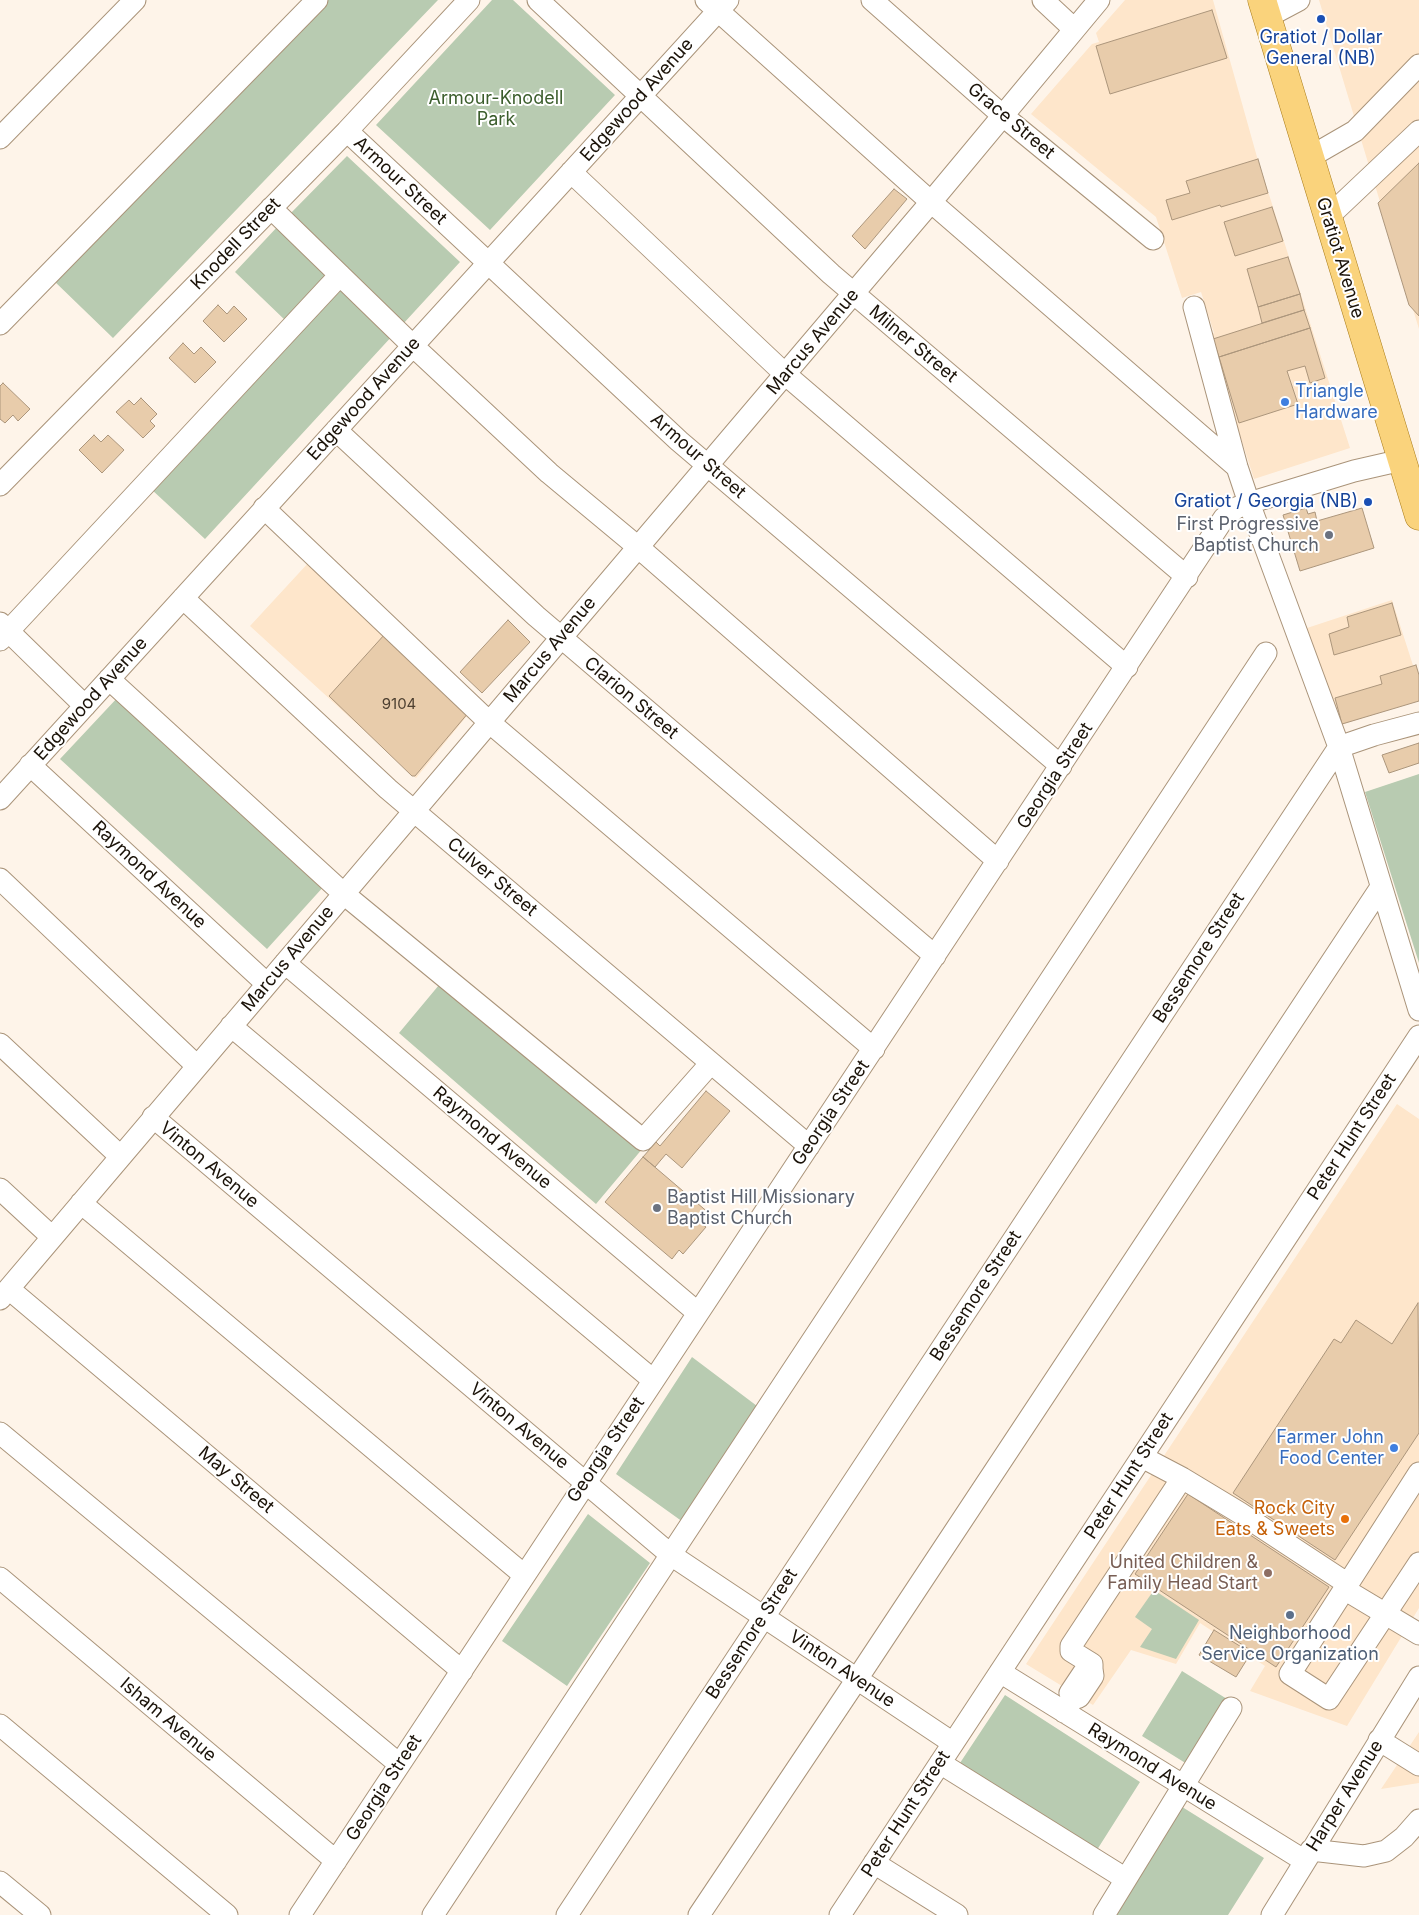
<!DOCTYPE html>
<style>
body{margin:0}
canvas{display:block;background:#fef4e9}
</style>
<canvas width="1419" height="1915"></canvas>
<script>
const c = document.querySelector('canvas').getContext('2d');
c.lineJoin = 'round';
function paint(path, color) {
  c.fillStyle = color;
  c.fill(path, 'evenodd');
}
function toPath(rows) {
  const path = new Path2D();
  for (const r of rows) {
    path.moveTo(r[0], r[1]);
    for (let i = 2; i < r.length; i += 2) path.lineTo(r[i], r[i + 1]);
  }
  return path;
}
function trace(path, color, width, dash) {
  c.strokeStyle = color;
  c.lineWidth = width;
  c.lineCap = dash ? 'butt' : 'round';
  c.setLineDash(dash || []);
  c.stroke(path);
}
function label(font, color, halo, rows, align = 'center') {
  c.font = font + ' Inter,sans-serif';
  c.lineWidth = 4;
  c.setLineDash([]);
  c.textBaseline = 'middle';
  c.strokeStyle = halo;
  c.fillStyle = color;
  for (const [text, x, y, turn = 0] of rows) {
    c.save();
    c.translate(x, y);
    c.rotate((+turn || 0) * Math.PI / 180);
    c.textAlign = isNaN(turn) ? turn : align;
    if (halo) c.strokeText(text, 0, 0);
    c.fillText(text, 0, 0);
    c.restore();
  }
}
paint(toPath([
 [1125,0,1213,0,1257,157,1350,448,1254,479,1208,335,1214,333,1201,292,1182,298,1156,217,1031,114,1092,44,1099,42,1096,33],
 [1319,0,1419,0,1419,329,1366,156],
 [310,561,471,711,416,778,250,626],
 [1392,600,1419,684,1419,699,1335,727,1304,629],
 [1397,1104,1419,1119,1419,1608,1347,1726,1250,1691,1265,1666,1200,1623,1176,1664,1131,1650,1093,1705,1026,1664],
 [1419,1732,1419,1783,1381,1789]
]), '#fee6cb');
paint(toPath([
 [326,0,438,0,113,338,52,279],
 [492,0,513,0,615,95,490,230,376,125],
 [347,156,460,262,403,324,287,217],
 [279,225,332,275,287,322,235,272],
 [339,284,394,334,205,539,151,489],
 [119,696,325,885,267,949,60,759],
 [1419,774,1419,963,1365,792],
 [444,979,643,1148,596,1204,399,1033],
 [692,1357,761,1409,683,1522,616,1474],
 [588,1514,650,1563,567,1686,502,1641],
 [1154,1590,1199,1620,1176,1659,1140,1647,1152,1629,1135,1617],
 [1182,1671,1227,1699,1187,1764,1142,1736],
 [1005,1695,1140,1782,1095,1853,958,1766],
 [1179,1805,1264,1858,1228,1915,1112,1915]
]), '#b8cbb1');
const building = toPath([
 [1212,10,1227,58,1110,94,1096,46,1212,10],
 [1258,159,1268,193,1221,207,1220,205,1172,220,1166,200,1190,193,1186,181,1258,159],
 [1419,163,1419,316,1409,305,1378,203,1419,163],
 [894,189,907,199,865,249,852,236,894,189],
 [1272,207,1283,241,1235,256,1224,222,1272,207],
 [1288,257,1300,294,1258,307,1247,269,1288,257],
 [1300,294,1304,310,1262,323,1258,307,1300,294],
 [218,305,227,314,234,306,247,319,224,342,203,321,218,305],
 [1304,310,1310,328,1219,357,1213,339,1304,310],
 [1310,328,1325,378,1310,383,1305,366,1287,371,1298,404,1239,423,1219,357,1310,328],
 [183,343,194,354,201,347,216,362,195,383,169,358,183,343],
 [3,383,30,409,18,421,13,415,5,423,0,419,0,386,3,383],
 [141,398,157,414,150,421,155,426,143,438,116,412,129,400,134,405,141,398],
 [94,435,101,442,108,435,124,450,102,473,79,450,94,435],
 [1306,508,1308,514,1315,512,1317,521,1362,508,1374,548,1300,571,1283,515,1306,508],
 [1392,603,1401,635,1334,655,1329,634,1349,627,1347,617,1392,603],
 [508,620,530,642,482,693,460,672,508,620],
 [385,634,469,712,415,776,412,776,329,696,385,634],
 [1416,665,1419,675,1419,701,1342,724,1335,698,1382,684,1380,676,1416,665],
 [1419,743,1419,763,1389,773,1382,755,1419,743],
 [706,1091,730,1111,682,1168,666,1154,655,1167,643,1157,656,1142,660,1146,706,1091],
 [643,1157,710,1214,702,1224,706,1227,683,1254,679,1250,672,1259,605,1202,643,1157],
 [1418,1303,1419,1433,1335,1560,1233,1493,1334,1339,1341,1343,1356,1320,1392,1344,1418,1303],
 [1188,1494,1329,1587,1276,1667,1135,1574,1188,1494],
 [1214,1630,1251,1653,1236,1677,1199,1655,1214,1630]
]);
paint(building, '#e8ccab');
trace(building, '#ac967c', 1);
const minor = toPath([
 [538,0,831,274,1187,577],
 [706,0,931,202,1237,467],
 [872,0,1002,115,1153,239],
 [1043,0,1074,29],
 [1267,17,1299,0],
 [347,131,679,441,1061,766],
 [0,138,135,0],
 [1310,157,1355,131,1419,65],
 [571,172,785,374,1127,667],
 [271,208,413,346,549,473,638,547,998,861],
 [1328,217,1419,131],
 [1194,307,1237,467,1249,503,1339,747,1419,1010],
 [0,324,317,0],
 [336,430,536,616,935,956],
 [0,485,347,131,469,0],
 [264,508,489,722,874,1049],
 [183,598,388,789,809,1146],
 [0,623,85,706],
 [0,640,340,275],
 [109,679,344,894,643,1140,711,1063],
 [30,765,267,984],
 [0,799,728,0],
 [0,879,197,1066],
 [285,963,698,1313],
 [231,1026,653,1380],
 [0,1044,120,1156],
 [153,1117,671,1555,953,1743],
 [0,1189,52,1237],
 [81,1203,524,1575],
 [9,1289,462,1671],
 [0,1299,931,202,1099,0],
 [0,1433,399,1764],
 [1419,1473,1290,1674,1329,1699,1419,1563],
 [1182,1478,1240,1513,1348,1584],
 [0,1578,336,1861],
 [1344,1589,1419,1634],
 [1092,1669,1092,1664,1071,1651,1071,1646,1182,1478,1142,1457],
 [1000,1672,1305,1861],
 [1064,1712,1073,1699,1079,1697,1093,1676,1092,1669,1084,1672,1070,1693,1073,1699],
 [0,1725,227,1915],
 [1379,1740,1419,1765],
 [940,1763,1126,1879],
 [1311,1850,1364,1856,1386,1851,1404,1837,1419,1820],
 [874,1863,957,1915],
 [0,1882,40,1915],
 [300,1915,1224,518,1236,508,1249,503,1354,471,1402,460],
 [433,1915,1266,653],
 [567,1915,1339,747,1374,735,1419,723],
 [699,1915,857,1679,1381,887],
 [840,1915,1419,1036],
 [1104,1915,1231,1708],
 [1272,1915,1419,1677]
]);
const major = toPath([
 [1262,0,1419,516]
]);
trace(minor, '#aa947a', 23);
trace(major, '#aa7d1b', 29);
trace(minor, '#fff', 21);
trace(major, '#fad37c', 28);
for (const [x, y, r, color] of [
 [1321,19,5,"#1a4fb4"],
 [1285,402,5,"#3f7fe0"],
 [1368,502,5,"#1a4fb4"],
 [1329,535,5,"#6b7280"],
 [657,1208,5,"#6b7280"],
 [1394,1448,5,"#3f7fe0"],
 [1345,1519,5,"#e8710a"],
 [1268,1573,5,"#8d6e63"],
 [1290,1615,5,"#5c6f8a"]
]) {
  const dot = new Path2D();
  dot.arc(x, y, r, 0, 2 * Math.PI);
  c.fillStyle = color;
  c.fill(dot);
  trace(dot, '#fff', 2);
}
label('15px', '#4e4031', null, [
 ["9104",399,704]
]);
label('18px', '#164399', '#fff', [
 ["Gratiot / Dollar",1321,38],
 ["General (NB)",1321,59],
 ["Gratiot / Georgia (NB)",1358,502,"right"]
]);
label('18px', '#3b5d2c', '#fff', [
 ["Armour-Knodell",496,99],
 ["Park",496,120]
]);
label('18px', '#1a1208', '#fff', [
 ["Edgewood Avenue",637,100,-48],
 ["Grace Street",1011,121,40],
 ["Armour Street",400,181,43],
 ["Knodell Street",236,244,-46],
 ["Gratiot Avenue",1340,258,73],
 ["Marcus Avenue",813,342,-50],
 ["Milner Street",913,344,40],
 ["Edgewood Avenue",364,399,-48],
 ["Armour Street",698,456,41],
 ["Marcus Avenue",550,650,-50],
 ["Clarion Street",631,698,40],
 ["Edgewood Avenue",91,699,-48],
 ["Georgia Street",1055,776,-57],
 ["Raymond Avenue",149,875,43],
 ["Culver Street",492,877,40],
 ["Bessemore Street",1199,958,-57],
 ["Marcus Avenue",288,959,-50],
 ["Georgia Street",831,1113,-56],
 ["Peter Hunt Street",1352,1137,-57],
 ["Raymond Avenue",492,1138,40],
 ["Vinton Avenue",209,1165,40],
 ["Bessemore Street",976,1296,-57],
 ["Vinton Avenue",519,1426,40],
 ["Georgia Street",606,1450,-56],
 ["Peter Hunt Street",1129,1476,-57],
 ["May Street",236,1480,40],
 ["Bessemore Street",752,1634,-57],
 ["Vinton Avenue",842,1669,34],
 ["Isham Avenue",168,1720,40],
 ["Raymond Avenue",1152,1767,32],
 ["Georgia Street",384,1788,-57],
 ["Harper Avenue",1345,1796,-58],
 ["Peter Hunt Street",906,1814,-57]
]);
label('18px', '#366cbe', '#fff', [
 ["Triangle",1295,392],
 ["Hardware",1295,413],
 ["Farmer John",1384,1438,"right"],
 ["Food Center",1384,1459,"right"]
], 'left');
label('18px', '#5b616d', '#fff', [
 ["First Progressive",1319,525],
 ["Baptist Church",1319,546],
 ["Baptist Hill Missionary",667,1198,"left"],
 ["Baptist Church",667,1219,"left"]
], 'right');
label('18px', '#c56008', '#fff', [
 ["Rock City",1335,1509],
 ["Eats & Sweets",1335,1530]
], 'right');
label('18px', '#785e54', '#fff', [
 ["United Children &",1258,1563],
 ["Family Head Start",1258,1584]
], 'right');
label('18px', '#4e5e75', '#fff', [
 ["Neighborhood",1290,1634],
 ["Service Organization",1290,1655]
]);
</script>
